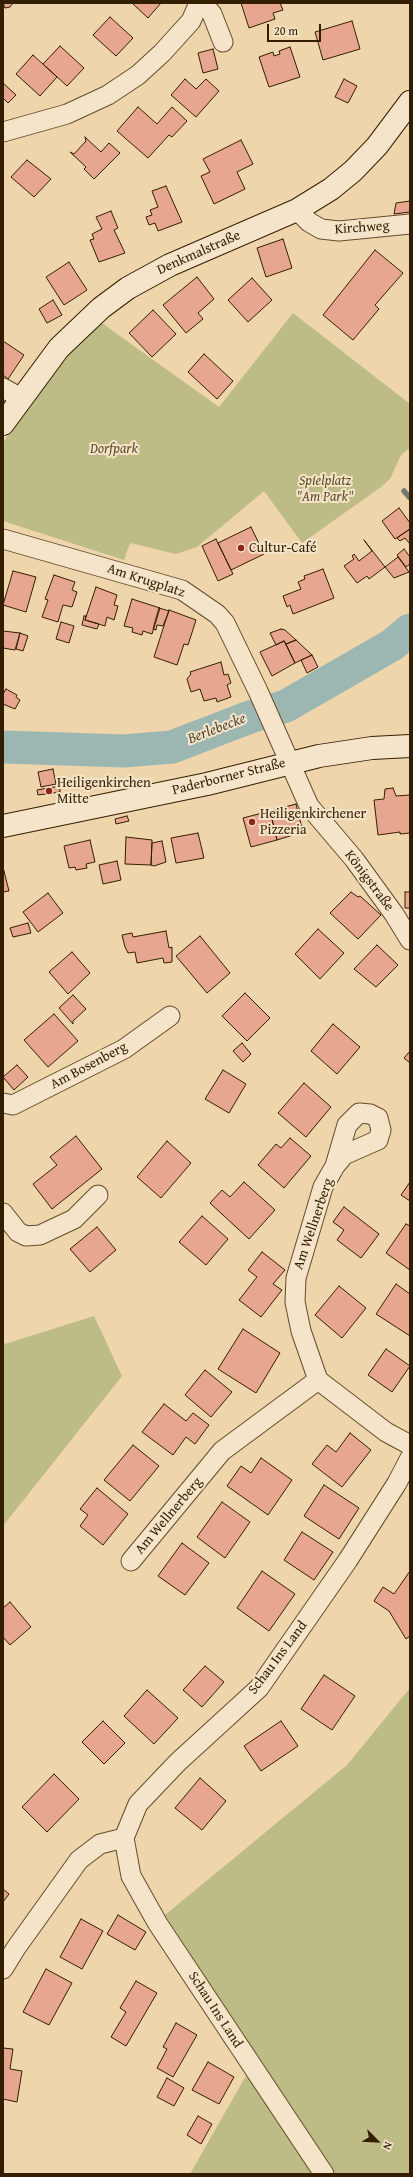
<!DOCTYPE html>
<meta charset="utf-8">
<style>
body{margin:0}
#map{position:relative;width:413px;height:2177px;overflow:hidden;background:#efd5ac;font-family:"Gentium Book Plus",serif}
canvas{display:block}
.frame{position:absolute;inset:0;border:4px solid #341e00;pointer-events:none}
.north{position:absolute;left:357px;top:2121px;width:40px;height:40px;-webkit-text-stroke:3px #f5e4c9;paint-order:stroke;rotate:114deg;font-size:11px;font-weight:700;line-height:16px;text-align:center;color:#341e00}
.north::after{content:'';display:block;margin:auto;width:14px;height:18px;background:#341e00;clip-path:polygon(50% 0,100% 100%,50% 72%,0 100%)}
.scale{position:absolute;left:267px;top:24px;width:54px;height:18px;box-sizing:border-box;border:2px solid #341e00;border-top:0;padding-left:5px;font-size:12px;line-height:14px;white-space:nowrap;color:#341e00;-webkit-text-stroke:3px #f5e4c9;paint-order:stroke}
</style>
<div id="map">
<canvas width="413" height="2177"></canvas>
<div class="frame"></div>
<div class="north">N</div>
<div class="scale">20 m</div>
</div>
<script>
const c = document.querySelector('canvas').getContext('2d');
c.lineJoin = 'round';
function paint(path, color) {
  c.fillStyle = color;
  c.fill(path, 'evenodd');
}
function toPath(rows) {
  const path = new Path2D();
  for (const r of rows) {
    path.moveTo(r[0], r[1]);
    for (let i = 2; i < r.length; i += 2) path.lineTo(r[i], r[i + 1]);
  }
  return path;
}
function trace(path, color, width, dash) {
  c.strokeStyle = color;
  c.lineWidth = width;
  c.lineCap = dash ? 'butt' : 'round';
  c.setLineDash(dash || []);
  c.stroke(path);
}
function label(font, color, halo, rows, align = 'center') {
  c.font = font + ' "Gentium Book Plus",serif';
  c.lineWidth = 4;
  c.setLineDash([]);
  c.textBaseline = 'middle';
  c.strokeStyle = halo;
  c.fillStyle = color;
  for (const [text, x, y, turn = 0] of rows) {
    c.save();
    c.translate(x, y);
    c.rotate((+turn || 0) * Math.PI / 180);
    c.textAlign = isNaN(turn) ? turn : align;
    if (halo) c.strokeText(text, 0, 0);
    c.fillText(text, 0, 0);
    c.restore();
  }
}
paint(toPath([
 [293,313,410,404,410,448,401,455,390,479,381,487,302,543,264,491,197,547,176,554,130,543,124,560,3,521,3,443,26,406,78,337,99,321,219,407],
 [94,1316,122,1376,3,1526,3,1340,5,1344],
 [410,1688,410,2174,333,2174,165,1915,347,1765],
 [247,2074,314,2174,190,2174]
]), '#bebc86');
trace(toPath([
 [404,491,410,498]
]), '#727a6b', 5.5);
trace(toPath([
 [3,747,124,751,172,747,250,717,286,706,392,645,410,630]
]), '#9cb7b2', 33);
const building = toPath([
 [3,3,13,3,10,7,5,8,3,3],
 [132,3,161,3,148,18,132,3],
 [241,3,280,3,283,10,273,13,275,19,249,28,241,3],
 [110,17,133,38,116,56,93,35,110,17],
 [352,21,360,49,323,60,315,32,352,21],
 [60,46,84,68,67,86,43,64,60,46],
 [290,47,300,77,269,87,259,57,273,52,274,56,280,54,279,51,290,47],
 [213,49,218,69,203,73,198,53,213,49],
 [33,55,57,77,40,96,16,74,33,55],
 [185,79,196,89,206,79,219,91,196,117,171,95,185,79],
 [344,79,357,86,348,103,335,97,344,79],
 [3,83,16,95,8,103,3,98,3,83],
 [138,107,157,124,172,107,187,121,172,137,169,135,148,158,117,131,138,107],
 [85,137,101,152,109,143,120,153,94,179,84,169,86,167,70,152,74,154,86,141,85,137],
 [241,140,253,164,237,172,245,189,214,204,201,176,210,172,203,159,241,140],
 [27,160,51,179,34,197,11,177,27,160],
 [166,186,182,222,158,231,155,223,149,225,146,217,152,215,150,210,158,207,152,191,166,186],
 [410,201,410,212,394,214,396,203,410,201],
 [111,211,118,228,114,230,125,253,99,262,90,240,94,239,92,234,102,229,96,217,111,211],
 [283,239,292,268,266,277,257,248,283,239],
 [375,250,403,273,375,305,379,309,353,340,323,315,375,250],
 [69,262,87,290,64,305,46,277,69,262],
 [197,277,214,299,198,313,203,319,186,333,163,305,197,277],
 [252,278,272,300,248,322,228,300,252,278],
 [53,300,62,315,47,323,39,309,53,300],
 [153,310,176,334,152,357,129,333,153,310],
 [3,341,24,355,8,379,3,375,3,341],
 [204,354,233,381,217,399,188,372,204,354],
 [399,508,410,523,410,529,395,539,382,521,399,508],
 [251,527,264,554,231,570,218,543,251,527],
 [410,529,410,544,405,538,400,541,397,538,410,529],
 [216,539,233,574,218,581,202,546,216,539],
 [364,540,385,567,369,579,367,576,357,583,344,566,354,559,352,556,354,554,359,561,372,551,364,540],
 [404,549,410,557,410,564,406,567,397,555,404,549],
 [398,557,409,572,394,578,385,567,398,557],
 [323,569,334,598,293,614,290,605,287,607,283,596,301,589,298,582,305,579,304,576,323,569],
 [13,571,36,577,26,612,3,605,13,571],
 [54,575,75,582,72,590,77,592,72,607,63,605,58,622,42,617,48,600,45,599,54,575],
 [96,587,117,595,114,605,118,606,114,620,107,617,105,626,85,620,96,587],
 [132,599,160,608,152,634,143,631,142,635,132,632,133,628,124,626,132,599],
 [159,608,169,611,163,626,157,625,156,630,153,629,159,608],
 [169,610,196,620,188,645,184,644,177,665,154,657,169,610],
 [84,616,86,616,85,620,99,624,97,629,82,625,84,616],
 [61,622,74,626,69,643,56,639,61,622],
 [281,629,285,630,296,640,286,644,284,641,276,645,270,633,281,629],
 [3,631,20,633,15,650,3,648,3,631],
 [20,633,28,636,23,651,16,649,20,633],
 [296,640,312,655,295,663,286,644,296,640],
 [284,641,295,663,272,676,260,652,284,641],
 [312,655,318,667,307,673,301,660,312,655],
 [221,662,224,675,228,674,231,683,227,685,231,697,217,702,216,698,204,701,200,689,191,692,187,679,191,674,190,672,221,662],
 [6,689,17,695,16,697,20,700,15,709,3,704,3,694,6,689],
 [53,769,56,784,41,787,38,772,53,769],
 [60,786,60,792,38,795,37,790,60,786],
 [393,788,396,796,410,795,410,833,400,834,400,832,378,835,374,800,384,799,385,789,393,788],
 [296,804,303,832,277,840,270,811,296,804],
 [270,811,277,840,251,847,243,818,270,811],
 [127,816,129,821,116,824,115,819,127,816],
 [198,833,204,858,176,863,171,838,198,833],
 [126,837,152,840,151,865,125,864,126,837],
 [90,840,95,862,86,864,87,868,76,870,75,867,69,868,64,846,90,840],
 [162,841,166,862,154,866,151,865,152,843,162,841],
 [117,861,121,880,103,884,99,865,117,861],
 [4,871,9,891,3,892,3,872,4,871],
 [351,892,358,897,360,896,381,915,358,939,330,913,351,892],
 [405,892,410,892,410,908,405,908,405,892],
 [48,893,63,913,38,932,23,912,48,893],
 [28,923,31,933,13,937,10,928,28,923],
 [318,929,344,953,320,979,295,954,318,929],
 [166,931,169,948,172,947,172,962,164,963,163,958,137,963,135,952,128,953,125,947,122,935,132,933,133,937,166,931],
 [200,936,230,973,207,993,176,956,200,936],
 [377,945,398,965,376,987,354,969,377,945],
 [72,952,90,973,68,994,49,972,72,952],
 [245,993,270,1018,247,1041,222,1016,245,993],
 [73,995,86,1009,73,1021,73,1024,59,1008,73,995],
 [54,1014,78,1041,48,1067,24,1040,54,1014],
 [333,1024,360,1047,337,1074,311,1051,333,1024],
 [242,1043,251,1054,243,1062,233,1051,242,1043],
 [410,1051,410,1063,404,1058,410,1051],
 [17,1065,28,1077,14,1090,3,1077,17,1065],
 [223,1070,246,1084,229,1113,205,1099,223,1070],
 [304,1083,331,1107,306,1137,278,1113,304,1083],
 [76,1136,102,1169,52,1209,33,1184,57,1165,50,1157,76,1136],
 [290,1138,311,1156,284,1188,258,1165,276,1144,281,1148,290,1138],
 [167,1141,191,1163,161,1198,137,1177,167,1141],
 [244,1182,275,1210,249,1239,210,1203,222,1190,230,1197,244,1182],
 [410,1182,410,1201,401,1195,410,1182],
 [344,1207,379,1234,361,1258,337,1240,344,1230,333,1222,344,1207],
 [202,1216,228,1239,206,1265,179,1242,202,1216],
 [406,1224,410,1226,410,1270,386,1253,406,1224],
 [97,1227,116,1250,90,1272,70,1249,97,1227],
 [262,1252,285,1270,273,1284,282,1290,261,1317,239,1300,257,1277,248,1270,262,1252],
 [396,1284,410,1294,410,1336,376,1314,396,1284],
 [339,1286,366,1308,342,1338,315,1315,339,1286],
 [243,1329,280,1353,256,1393,218,1369,243,1329],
 [386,1349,410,1366,392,1392,368,1375,386,1349],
 [205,1370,232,1392,211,1417,185,1395,205,1370],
 [164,1404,186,1421,193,1413,209,1425,195,1444,186,1437,173,1455,142,1432,164,1404],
 [350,1433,371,1450,342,1487,312,1464,327,1445,336,1452,350,1433],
 [133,1445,159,1466,130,1501,104,1480,133,1445],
 [261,1458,292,1480,268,1515,227,1486,241,1466,251,1473,261,1458],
 [324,1485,359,1508,339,1539,304,1516,324,1485],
 [97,1488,128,1514,103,1545,80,1526,88,1515,80,1509,97,1488],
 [222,1502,250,1522,225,1558,197,1537,222,1502],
 [302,1532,333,1552,314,1580,284,1560,302,1532],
 [182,1543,209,1563,185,1595,158,1576,182,1543],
 [262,1571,295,1594,269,1631,237,1608,262,1571],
 [410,1571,410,1636,406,1639,389,1611,374,1601,383,1587,394,1594,410,1571],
 [10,1602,31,1627,10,1645,3,1637,3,1608,10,1602],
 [205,1666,224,1682,202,1707,183,1690,205,1666],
 [324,1675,355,1696,332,1730,301,1709,324,1675],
 [147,1690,178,1718,154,1744,124,1716,147,1690],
 [103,1721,125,1743,104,1764,82,1742,103,1721],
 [281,1721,298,1746,261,1771,244,1746,281,1721],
 [54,1774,79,1799,47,1832,22,1807,54,1774],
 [200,1778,226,1801,202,1830,175,1808,200,1778],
 [3,1889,9,1894,3,1902,3,1889],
 [118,1915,146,1932,135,1950,107,1934,118,1915],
 [81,1919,103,1931,82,1969,60,1957,81,1919],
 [46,1969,72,1983,49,2025,23,2012,46,1969],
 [136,1981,157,1993,126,2046,111,2037,126,2012,120,2008,136,1981],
 [176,2023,197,2035,173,2077,157,2068,167,2049,163,2047,176,2023],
 [3,2048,13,2049,10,2069,22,2071,17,2102,3,2099,3,2048],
 [208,2062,234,2077,219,2104,192,2090,208,2062],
 [167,2078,184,2088,174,2106,157,2097,167,2078],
 [198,2116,212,2124,201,2144,187,2135,198,2116]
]);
paint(building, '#e7a68f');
trace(building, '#341e00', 1);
const minor = toPath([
 [199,3,207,8,212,14,223,42],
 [3,132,67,114,108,95,138,75,162,53,191,21,199,3],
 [297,210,309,222,321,229,339,231,410,224],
 [3,388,21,398],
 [3,539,182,590,217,614,225,623,258,691,309,806,354,859,394,914,410,940],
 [3,1103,13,1105,124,1049,170,1016],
 [3,1213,18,1232,26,1236,40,1235,74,1219,98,1195],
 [318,1380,301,1331,295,1302,296,1278,323,1187,335,1166,347,1125,359,1113,370,1114,378,1118,381,1130,378,1140,344,1155,335,1166],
 [131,1561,222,1451,318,1380,386,1432,410,1445],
 [124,1838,131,1876,158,1924,324,2174],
 [3,1969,16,1948,79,1860,100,1844,124,1838,138,1804,178,1762,259,1688,348,1560,397,1483,410,1458]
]);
const secondary = toPath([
 [3,424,59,348,101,308,128,288,170,265,297,210,331,189,353,171,377,146,410,102],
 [3,826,207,784,319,756,372,748,410,746]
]);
trace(minor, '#634c2b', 21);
trace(secondary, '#341e00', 24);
trace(minor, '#f5e4c9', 19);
trace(secondary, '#f5e4c9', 22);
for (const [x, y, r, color] of [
 [241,548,4,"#8f2418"],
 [49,791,4,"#8f2418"],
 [252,822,4,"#8f2418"]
]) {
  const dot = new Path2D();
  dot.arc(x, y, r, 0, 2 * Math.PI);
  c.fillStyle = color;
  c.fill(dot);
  trace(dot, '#f5e4c9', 1.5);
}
label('14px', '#341e00', '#f5e4c9', [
 ["Kirchweg",362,228,-4],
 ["Denkmalstraße",199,253,-24],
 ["Am Krugplatz",146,581,18],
 ["Paderborner Straße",229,777,-14],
 ["Königstraße",369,881,53],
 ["Am Bosenberg",89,1066,-28],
 ["Am Wellnerberg",314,1224,-71],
 ["Am Wellnerberg",169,1516,-50],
 ["Schau Ins Land",278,1658,-53],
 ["Schau Ins Land",215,2010,57]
]);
label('italic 14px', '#5d4d28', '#f5e4c9', [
 ["Dorfpark",114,449],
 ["Spielplatz",325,481],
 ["\"Am Park\"",325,497]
]);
label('14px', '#341e00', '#f5e4c9', [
 ["Cultur-Café",249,548],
 ["Heiligenkirchen",57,783],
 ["Mitte",57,799],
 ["Heiligenkirchener",260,814],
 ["Pizzeria",260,830]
], 'left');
label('italic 15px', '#534c35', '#f5e4c9', [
 ["Berlebecke",217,729,-21]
]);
</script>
